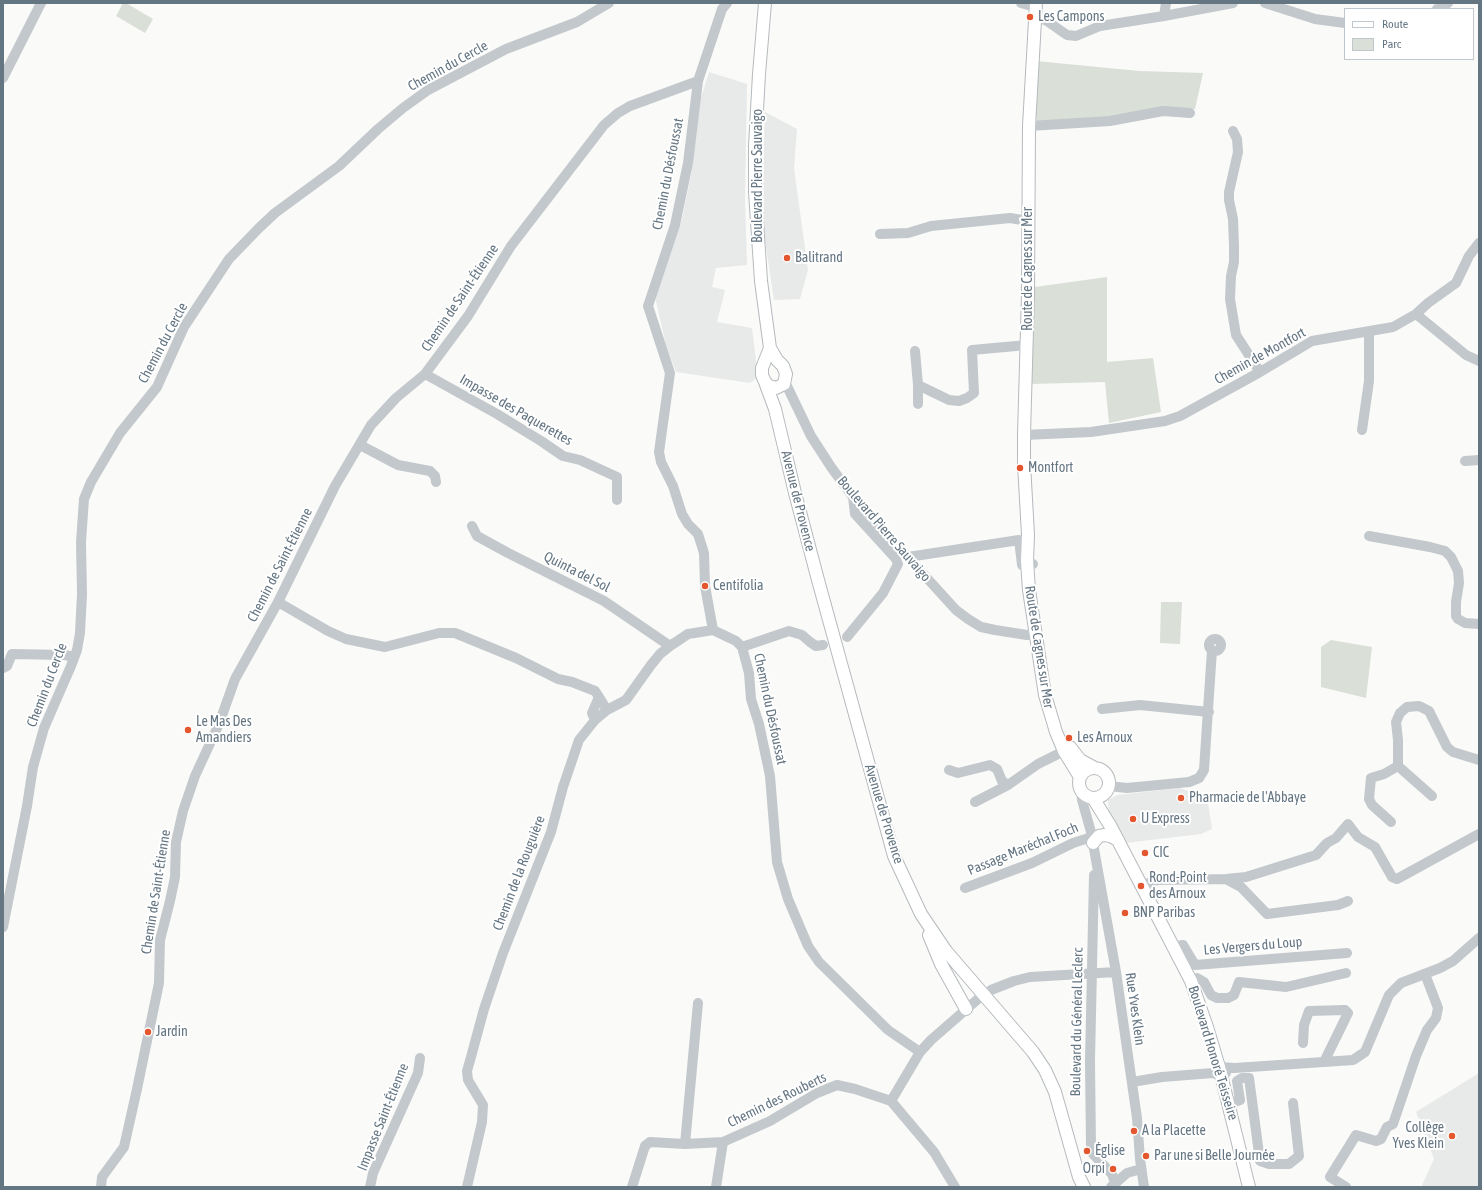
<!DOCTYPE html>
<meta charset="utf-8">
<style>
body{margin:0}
#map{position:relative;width:1482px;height:1190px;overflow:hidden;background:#fafaf8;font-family:"Asap Condensed",sans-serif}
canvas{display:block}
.frame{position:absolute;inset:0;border:4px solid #657683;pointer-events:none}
.legend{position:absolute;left:1344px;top:8px;width:130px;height:52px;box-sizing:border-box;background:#fff;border:1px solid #c1c8cd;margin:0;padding:5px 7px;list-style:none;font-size:12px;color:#657683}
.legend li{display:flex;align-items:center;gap:8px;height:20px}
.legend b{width:20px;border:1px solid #c1c8cd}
</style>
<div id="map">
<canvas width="1482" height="1190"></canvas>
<div class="frame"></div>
<ul class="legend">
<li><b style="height:5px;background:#fff"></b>Route</li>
<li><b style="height:11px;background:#dadfd7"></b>Parc</li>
</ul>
</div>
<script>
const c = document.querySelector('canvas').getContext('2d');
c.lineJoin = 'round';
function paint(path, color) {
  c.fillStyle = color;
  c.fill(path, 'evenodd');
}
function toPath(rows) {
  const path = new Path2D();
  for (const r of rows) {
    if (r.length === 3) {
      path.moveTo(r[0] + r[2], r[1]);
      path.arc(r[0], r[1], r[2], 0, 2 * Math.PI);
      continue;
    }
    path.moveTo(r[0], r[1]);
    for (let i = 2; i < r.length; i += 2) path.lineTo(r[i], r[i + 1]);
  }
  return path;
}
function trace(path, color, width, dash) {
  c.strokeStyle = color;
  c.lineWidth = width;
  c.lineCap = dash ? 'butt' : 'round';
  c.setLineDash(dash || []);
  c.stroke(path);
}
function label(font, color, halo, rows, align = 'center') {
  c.font = font + ' "Asap Condensed",sans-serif';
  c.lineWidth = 4;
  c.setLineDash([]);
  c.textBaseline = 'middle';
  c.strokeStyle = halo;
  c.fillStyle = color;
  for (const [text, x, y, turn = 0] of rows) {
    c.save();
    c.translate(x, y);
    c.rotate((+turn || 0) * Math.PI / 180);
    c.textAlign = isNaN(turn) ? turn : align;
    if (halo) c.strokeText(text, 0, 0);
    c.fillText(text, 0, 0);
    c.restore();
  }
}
paint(toPath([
 [709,72,747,84,745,199,747,265,716,268,712,287,725,290,717,322,752,328,758,377,750,383,676,372,666,345,655,297,682,219,691,175,700,101],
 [765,112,797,129,794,168,808,270,800,299,774,300,764,233,763,169],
 [1180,788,1207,797,1212,829,1201,834,1125,843,1109,816,1108,800,1117,795],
 [1479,1073,1479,1187,1423,1187,1422,1185,1434,1159,1416,1112]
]), '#e8e9e9');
paint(toPath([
 [123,3,126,3,153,19,145,33,116,16],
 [1036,61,1139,71,1203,73,1195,109,1162,108,1122,117,1037,121,1035,114],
 [1107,277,1107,362,1153,358,1161,412,1109,423,1105,382,1031,384,1035,287],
 [1161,602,1182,602,1180,644,1160,643],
 [1331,640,1372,647,1366,698,1321,687,1321,647]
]), '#dadfd7');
const major = toPath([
 [765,3,759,74,755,146,755,192,761,281,770,348,777,360,783,366,786,374,784,384,776,388,769,386,765,382,762,375,762,368,770,348],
 [1036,3,1029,126,1028,294,1024,435,1024,464,1028,535,1027,561,1029,590,1045,695,1056,732,1064,751,1080,777],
 [765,382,775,409,795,493,818,580,894,856,921,914,946,951,1033,1052,1045,1070,1055,1092,1079,1177,1084,1187],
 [1070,747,1080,760,1093,767],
 [1094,783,15],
 [1093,798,1111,827,1191,981,1207,1027,1219,1067,1249,1187],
 [1093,843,1099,836,1105,835,1110,836,1118,840],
 [929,935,941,964,966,1009]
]);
trace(major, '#b5babe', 14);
trace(toPath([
 [727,3,722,9,698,81,688,163,675,225,648,306,670,373,659,452,661,462,673,486,682,514,688,524,698,534,704,553,705,586,713,630,736,641,742,647,749,673,751,699,759,724,770,776,777,862,788,899,808,946,819,962,888,1030,920,1052],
 [1021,3,1035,7],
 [1265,3,1315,19,1345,23],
 [1437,9,1442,8,1448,3],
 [1035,16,1047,21,1067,35,1076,36,1100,26,1164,16,1233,3],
 [1164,16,1166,3],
 [3,78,41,3],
 [1029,126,1110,121,1163,111,1190,113],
 [1233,131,1237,139,1238,152,1229,192,1229,200,1233,219,1234,247,1234,262,1231,276,1230,299,1236,335,1260,372],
 [880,234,908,233,931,226,1010,218,1028,221],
 [1416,314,1466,355,1479,361],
 [915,351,918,385,949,400,959,401,967,398,974,393,972,350,1027,345],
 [425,374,497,414,541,441,563,456,580,460,617,477,617,500],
 [785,382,811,436,831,467,853,497,956,610,968,619,981,627,995,630,1027,635,1036,634],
 [918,404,918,385],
 [1362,430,1369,381,1369,331],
 [1024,435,1091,432,1165,421,1180,416,1260,372,1312,341,1393,327,1416,314,1428,303,1456,283,1469,256,1479,243],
 [360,445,398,465,430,471,435,476,436,482],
 [1465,461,1479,460],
 [472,526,477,536,508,553,604,601,670,646],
 [1369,536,1430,547,1445,551,1451,557,1458,571,1459,583,1456,602,1456,616,1458,619,1465,623,1479,624],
 [908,557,1019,540,1022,565,1033,564],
 [278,602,328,631,346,639,385,647,439,633,455,633,516,658,558,679,572,682,595,691,599,697],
 [847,637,883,593,898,564,896,559,855,514,853,497],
 [1215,645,6],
 [742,647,789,631,802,635,810,642,816,646,823,645],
 [3,668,7,666,12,654,65,655,74,657],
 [1102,709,1140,705,1209,712],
 [595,720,592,713,599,697,607,710],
 [1398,766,1432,796],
 [949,770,958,773,990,765,997,769,1002,781,1008,785],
 [1109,786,1127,788,1189,782,1199,778,1204,770,1212,650],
 [1081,790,1082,800,1091,832,1116,972,1137,1118,1140,1159,1144,1187],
 [975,802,1008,785,1038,764,1064,751],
 [1391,822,1372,805,1369,799,1371,778,1384,774,1398,766,1398,740,1396,722,1400,713,1407,707,1419,706,1429,711,1447,747,1453,752,1479,760],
 [1094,875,1090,1061,1091,1149,1093,1154,1112,1174,1115,1183],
 [1226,879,1241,887,1267,914,1338,905,1348,901],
 [1141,886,1157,880,1226,879,1246,877,1316,855,1327,843,1336,838,1348,824,1358,837,1375,847,1392,877,1397,879,1479,834],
 [965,888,1032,863,1073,843,1092,837],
 [3,927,27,806,33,767,44,728,71,666,77,650,80,633,82,594,81,542,84,499,91,482,120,433,157,387,184,327,229,259,259,228,275,213,339,166,378,129,403,108,428,90,506,49,577,22,609,3],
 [1172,947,1183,945,1195,965,1347,953],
 [1191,981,1197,978,1204,982,1211,995,1217,998,1228,998,1234,995,1239,982,1286,987,1346,973],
 [991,990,1014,981,1030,977,1116,972],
 [1303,1043,1304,1025,1309,1011,1345,1010,1348,1013,1324,1062],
 [1219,1067,1235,1068,1353,1060,1365,1052,1389,995,1401,983,1440,968,1453,961,1479,938],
 [1132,1082,1162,1077,1213,1073,1222,1076,1226,1073],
 [891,1101,920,1052,931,1040,978,999],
 [891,1101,934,1152,955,1187],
 [1229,1104,1240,1100,1237,1081,1242,1078,1249,1078,1260,1161,1269,1164,1289,1164,1299,1156,1293,1103],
 [685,1144,698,1003],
 [101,1187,102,1177,124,1147,137,1089,159,983,160,940,170,901,175,877,176,842,183,811,195,776,219,724,235,679,278,602,335,486,371,425,396,398,425,374,468,316,511,246,604,125,618,113,630,106,698,81],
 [370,1187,373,1173,418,1073,420,1058],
 [467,1187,482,1122,483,1105,468,1080,467,1071,471,1057,484,1009,503,953,551,832,563,787,579,740,595,720,607,710,626,700,651,665,660,654,670,646,688,634,713,630],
 [632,1187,645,1146,650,1142,685,1144,723,1142,770,1121,817,1093,837,1085,855,1089,891,1101],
 [716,1187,723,1142],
 [1111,1187,1127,1173,1141,1169],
 [1346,1187,1330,1177,1356,1135,1376,1141,1381,1139,1387,1127,1393,1124,1416,1056,1427,1030,1436,1018,1438,1008,1425,974]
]), '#c3c8cc', 10);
trace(major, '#fff', 12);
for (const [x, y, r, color] of [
 [1030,17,4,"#e4572e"],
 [787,258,4,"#e4572e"],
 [1020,468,4,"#e4572e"],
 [705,586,4,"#e4572e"],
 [188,730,4,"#e4572e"],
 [1069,738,4,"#e4572e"],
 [1181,798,4,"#e4572e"],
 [1133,819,4,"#e4572e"],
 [1145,853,4,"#e4572e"],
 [1141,886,4,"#e4572e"],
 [1125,913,4,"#e4572e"],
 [148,1032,4,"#e4572e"],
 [1134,1131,4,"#e4572e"],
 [1452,1136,4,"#e4572e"],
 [1087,1151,4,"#e4572e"],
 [1146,1156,4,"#e4572e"],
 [1113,1169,4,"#e4572e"]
]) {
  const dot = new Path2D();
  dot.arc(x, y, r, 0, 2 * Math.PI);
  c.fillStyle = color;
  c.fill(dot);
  trace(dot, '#fff', 1.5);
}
label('14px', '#657683', '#fff', [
 ["Les Campons",1038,17],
 ["Balitrand",795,258],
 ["Montfort",1028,468],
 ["Centifolia",713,586],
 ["Le Mas Des",196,722],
 ["Amandiers",196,738],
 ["Les Arnoux",1077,738],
 ["Pharmacie de l'Abbaye",1189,798],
 ["U Express",1141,819],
 ["CIC",1153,853],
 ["Rond-Point",1149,878],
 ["des Arnoux",1149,894],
 ["BNP Paribas",1133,913],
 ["Jardin",156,1032],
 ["Collège",1444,1128,"right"],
 ["Yves Klein",1444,1144,"right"],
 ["A la Placette",1142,1131],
 ["Église",1095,1151],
 ["Par une si Belle Journée",1154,1156],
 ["Orpi",1105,1169,"right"]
], 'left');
label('14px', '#657683', '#fff', [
 ["Chemin du Cercle",448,66,-29],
 ["Chemin du Désfoussat",668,174,-79],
 ["Boulevard Pierre Sauvaigo",758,176,-90],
 ["Route de Cagnes sur Mer",1028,269,-90],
 ["Chemin de Saint-Étienne",460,298,-56],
 ["Chemin du Cercle",163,343,-62],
 ["Chemin de Montfort",1260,356,-29],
 ["Impasse des Paquerettes",516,410,30],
 ["Avenue de Provence",798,501,76],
 ["Boulevard Pierre Sauvaigo",884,529,49],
 ["Chemin de Saint-Étienne",280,565,-63],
 ["Quinta del Sol",577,572,27],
 ["Route de Cagnes sur Mer",1039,647,81],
 ["Chemin du Cercle",47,685,-69],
 ["Chemin du Désfoussat",770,709,78],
 ["Avenue de Provence",884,814,73],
 ["Passage Maréchal Foch",1023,849,-22],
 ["Chemin de la Rouguière",519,873,-69],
 ["Chemin de Saint-Étienne",156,892,-81],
 ["Les Vergers du Loup",1253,946,-5],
 ["Rue Yves Klein",1135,1009,82],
 ["Boulevard du Général Leclerc",1077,1022,-89],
 ["Boulevard Honoré Teisseire",1213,1053,73],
 ["Chemin des Rouberts",777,1100,-26],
 ["Impasse Saint-Étienne",383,1117,-68]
]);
</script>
